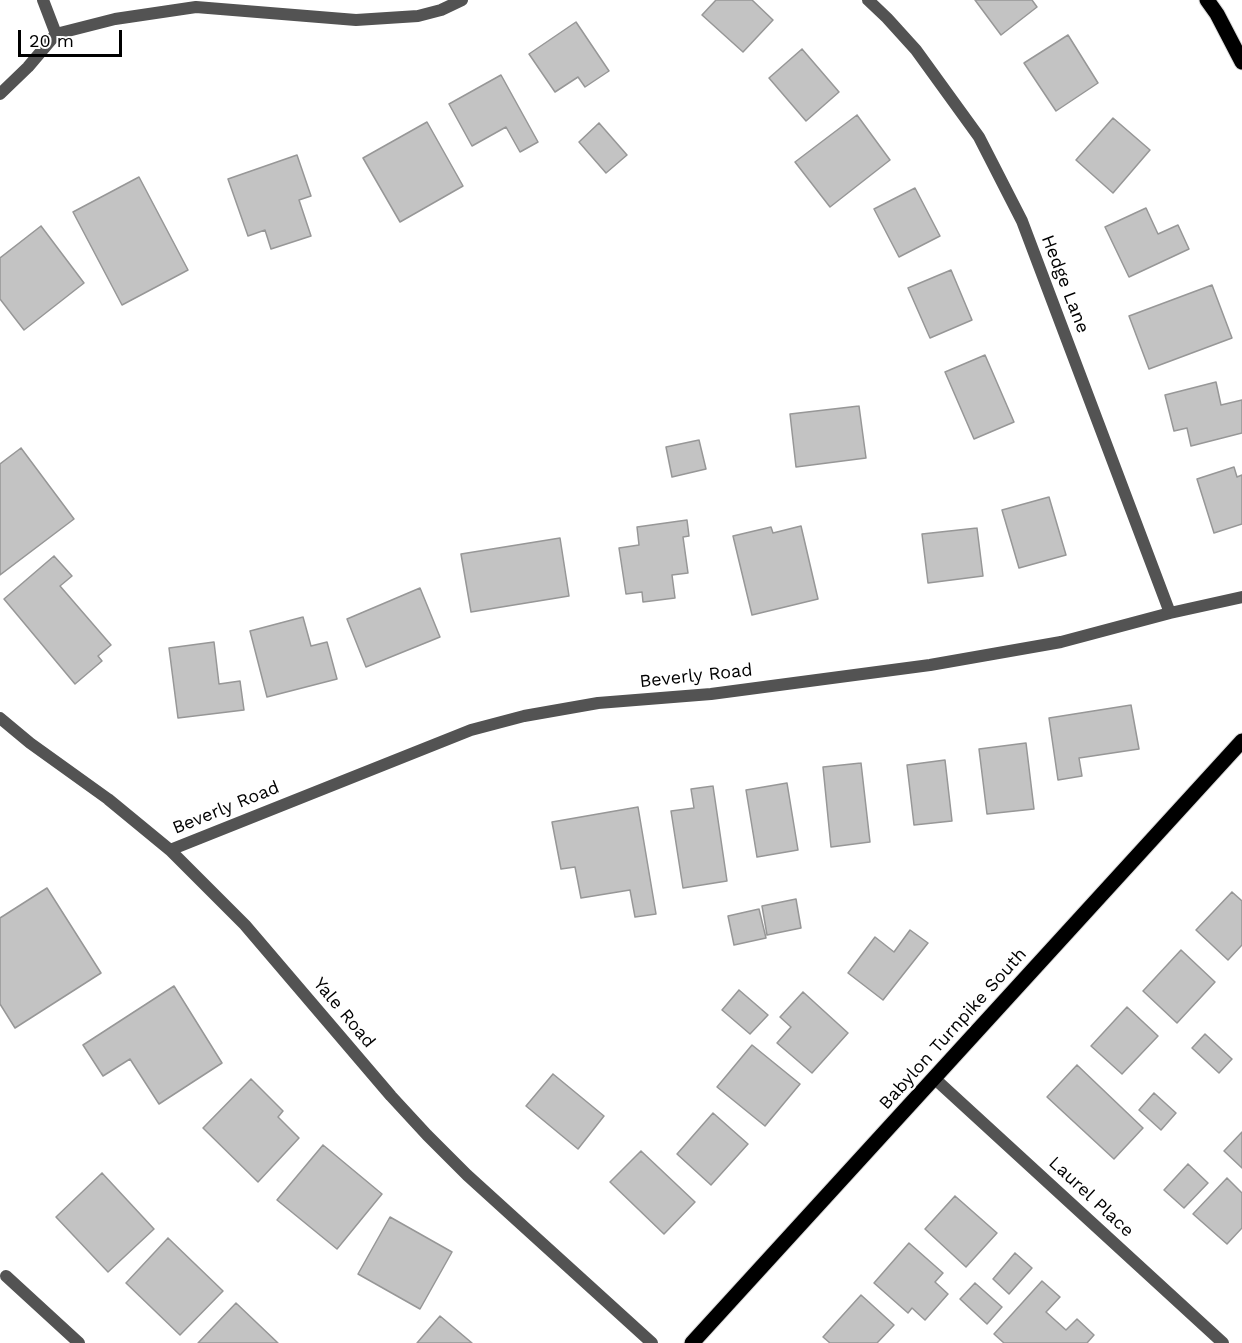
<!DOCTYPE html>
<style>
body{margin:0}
#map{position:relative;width:1242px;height:1343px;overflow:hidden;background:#fff;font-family:"Work Sans",sans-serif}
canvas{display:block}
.scale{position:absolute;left:18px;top:30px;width:104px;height:27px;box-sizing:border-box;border:3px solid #000;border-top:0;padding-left:8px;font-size:18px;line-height:21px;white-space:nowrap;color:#000;-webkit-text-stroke:4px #fff;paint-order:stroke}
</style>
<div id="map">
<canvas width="1242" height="1343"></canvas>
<div class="scale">20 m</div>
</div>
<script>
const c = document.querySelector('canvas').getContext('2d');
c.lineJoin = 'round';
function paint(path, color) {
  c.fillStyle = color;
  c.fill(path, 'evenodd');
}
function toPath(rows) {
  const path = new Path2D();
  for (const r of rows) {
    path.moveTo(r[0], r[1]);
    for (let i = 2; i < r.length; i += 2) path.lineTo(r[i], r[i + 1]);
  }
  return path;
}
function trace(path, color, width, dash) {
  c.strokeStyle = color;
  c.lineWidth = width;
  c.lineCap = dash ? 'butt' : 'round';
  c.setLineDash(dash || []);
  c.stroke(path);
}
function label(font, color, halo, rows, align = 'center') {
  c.font = font + ' "Work Sans",sans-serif';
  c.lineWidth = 4.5;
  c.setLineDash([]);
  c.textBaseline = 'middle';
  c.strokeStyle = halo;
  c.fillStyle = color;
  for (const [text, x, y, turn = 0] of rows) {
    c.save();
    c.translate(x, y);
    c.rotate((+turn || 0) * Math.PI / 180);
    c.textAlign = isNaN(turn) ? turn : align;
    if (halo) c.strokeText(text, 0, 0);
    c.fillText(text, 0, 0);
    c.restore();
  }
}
const building = toPath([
 [716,0,752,0,773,20,743,52,702,15,716,0],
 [975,0,1032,0,1037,7,1001,35,975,0],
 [576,22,609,71,585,87,578,77,555,92,529,54,576,22],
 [1068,35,1098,83,1056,111,1024,63,1068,35],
 [802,49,839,92,806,121,769,78,802,49],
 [501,75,538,142,520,152,506,127,472,146,449,104,501,75],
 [857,115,890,160,830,207,795,162,857,115],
 [1113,118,1150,150,1113,193,1076,160,1113,118],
 [427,122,463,186,400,222,363,158,427,122],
 [599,123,627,155,606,173,579,142,599,123],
 [297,155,311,196,299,200,311,236,271,249,265,230,248,236,228,179,297,155],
 [139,177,188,270,122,305,73,212,139,177],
 [915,188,940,236,899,257,874,209,915,188],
 [1146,208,1158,234,1178,225,1189,249,1129,277,1105,227,1146,208],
 [41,226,84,283,24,330,0,299,0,258,41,226],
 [951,270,972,320,930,338,908,288,951,270],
 [1212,285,1232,338,1149,369,1129,316,1212,285],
 [985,355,1014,422,974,439,945,372,985,355],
 [1216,382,1221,405,1242,400,1242,433,1191,446,1187,428,1174,431,1165,395,1216,382],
 [859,406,866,458,796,467,790,414,859,406],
 [699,440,706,469,672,477,666,447,699,440],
 [21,448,74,519,0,575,0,464,21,448],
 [1234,467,1237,477,1242,475,1242,524,1214,533,1197,479,1234,467],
 [1049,497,1066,555,1019,568,1002,510,1049,497],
 [687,520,689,536,683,537,688,573,672,575,675,598,643,602,642,592,626,594,619,548,639,545,637,527,687,520],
 [801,526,818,599,752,615,733,536,771,527,773,533,801,526],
 [977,528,983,576,928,583,922,534,977,528],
 [560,538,569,596,471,612,461,554,560,538],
 [54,556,72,576,60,586,111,645,98,656,102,661,75,684,4,599,54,556],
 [420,588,440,637,366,667,347,619,420,588],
 [303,617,311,646,327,642,337,679,267,697,250,631,303,617],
 [214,642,219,684,240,681,244,710,178,718,169,648,214,642],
 [1131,705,1139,749,1079,758,1082,776,1058,780,1049,718,1131,705],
 [1026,743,1034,809,987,814,979,749,1026,743],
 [945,760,952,821,914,825,907,765,945,760],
 [861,763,870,842,831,847,823,767,861,763],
 [787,783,798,850,757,857,746,790,787,783],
 [713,786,727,881,683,888,671,811,694,808,691,789,713,786],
 [638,807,656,914,635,917,630,890,581,898,575,867,561,869,552,822,638,807],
 [47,888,101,973,15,1028,0,1004,0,918,47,888],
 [1232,892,1242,901,1242,945,1228,960,1196,930,1232,892],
 [796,899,801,928,767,935,762,906,796,899],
 [759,909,766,938,734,945,728,916,759,909],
 [910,930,928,943,883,1000,848,973,875,937,894,952,910,930],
 [1181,950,1215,982,1177,1023,1143,991,1181,950],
 [174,986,222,1063,159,1104,130,1059,103,1076,83,1045,174,986],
 [739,990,768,1015,750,1034,722,1010,739,990],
 [803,992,848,1033,812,1073,777,1043,791,1027,780,1017,803,992],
 [1127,1007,1158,1036,1122,1074,1091,1046,1127,1007],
 [1205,1034,1232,1059,1219,1073,1192,1048,1205,1034],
 [752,1045,800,1084,765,1126,717,1087,752,1045],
 [1077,1065,1143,1128,1114,1159,1047,1097,1077,1065],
 [553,1074,604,1116,578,1149,526,1106,553,1074],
 [251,1079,283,1111,278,1117,299,1138,258,1182,203,1128,251,1079],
 [1154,1093,1176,1113,1161,1130,1139,1110,1154,1093],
 [713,1113,748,1144,711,1185,677,1154,713,1113],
 [1242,1132,1242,1168,1224,1151,1242,1132],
 [323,1145,382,1194,337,1249,277,1200,323,1145],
 [641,1151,695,1202,664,1234,610,1182,641,1151],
 [1188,1164,1208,1183,1184,1208,1164,1190,1188,1164],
 [102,1173,154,1229,108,1272,56,1217,102,1173],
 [1227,1178,1242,1193,1242,1228,1227,1244,1193,1214,1227,1178],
 [955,1196,997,1233,966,1267,925,1229,955,1196],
 [390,1217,452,1252,420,1309,358,1274,390,1217],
 [168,1238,223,1291,180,1335,126,1283,168,1238],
 [909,1243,943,1273,935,1282,948,1294,925,1320,912,1308,908,1313,874,1283,909,1243],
 [1015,1253,1032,1268,1009,1294,993,1279,1015,1253],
 [1042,1281,1060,1297,1046,1312,1066,1330,1077,1319,1094,1335,1087,1343,1004,1343,994,1334,1042,1281],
 [975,1283,1002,1307,987,1324,960,1299,975,1283],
 [861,1295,894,1325,877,1343,830,1343,823,1337,861,1295],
 [236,1303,278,1343,198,1343,236,1303],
 [440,1316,472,1343,417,1343,440,1316]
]);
paint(building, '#c3c3c3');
trace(building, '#979797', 1.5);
const primary = toPath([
 [1207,0,1217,14,1242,62],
 [692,1343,1242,741]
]);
trace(primary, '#dbdbdb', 17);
trace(toPath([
 [43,0,56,34],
 [868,0,887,18,916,50,979,137,1022,221,1170,613],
 [0,94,28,67,56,34,115,19,196,7,356,20,418,16,441,10,462,0],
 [0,718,30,743,108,799,170,850,245,925,391,1096,427,1135,467,1175,652,1343],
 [170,850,471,730,524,716,598,703,711,694,930,665,1061,642,1170,613,1242,597],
 [934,1078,1223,1343],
 [6,1276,79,1343]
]), '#535353', 12);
trace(primary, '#000', 15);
label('18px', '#000', '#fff', [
 ["Hedge Lane",1065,284,69],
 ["Beverly Road",696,676,-6],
 ["Beverly Road",226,808,-22],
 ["Yale Road",344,1013,50],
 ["Babylon Turnpike South",953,1029,-48],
 ["Laurel Place",1091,1197,43]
]);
</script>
